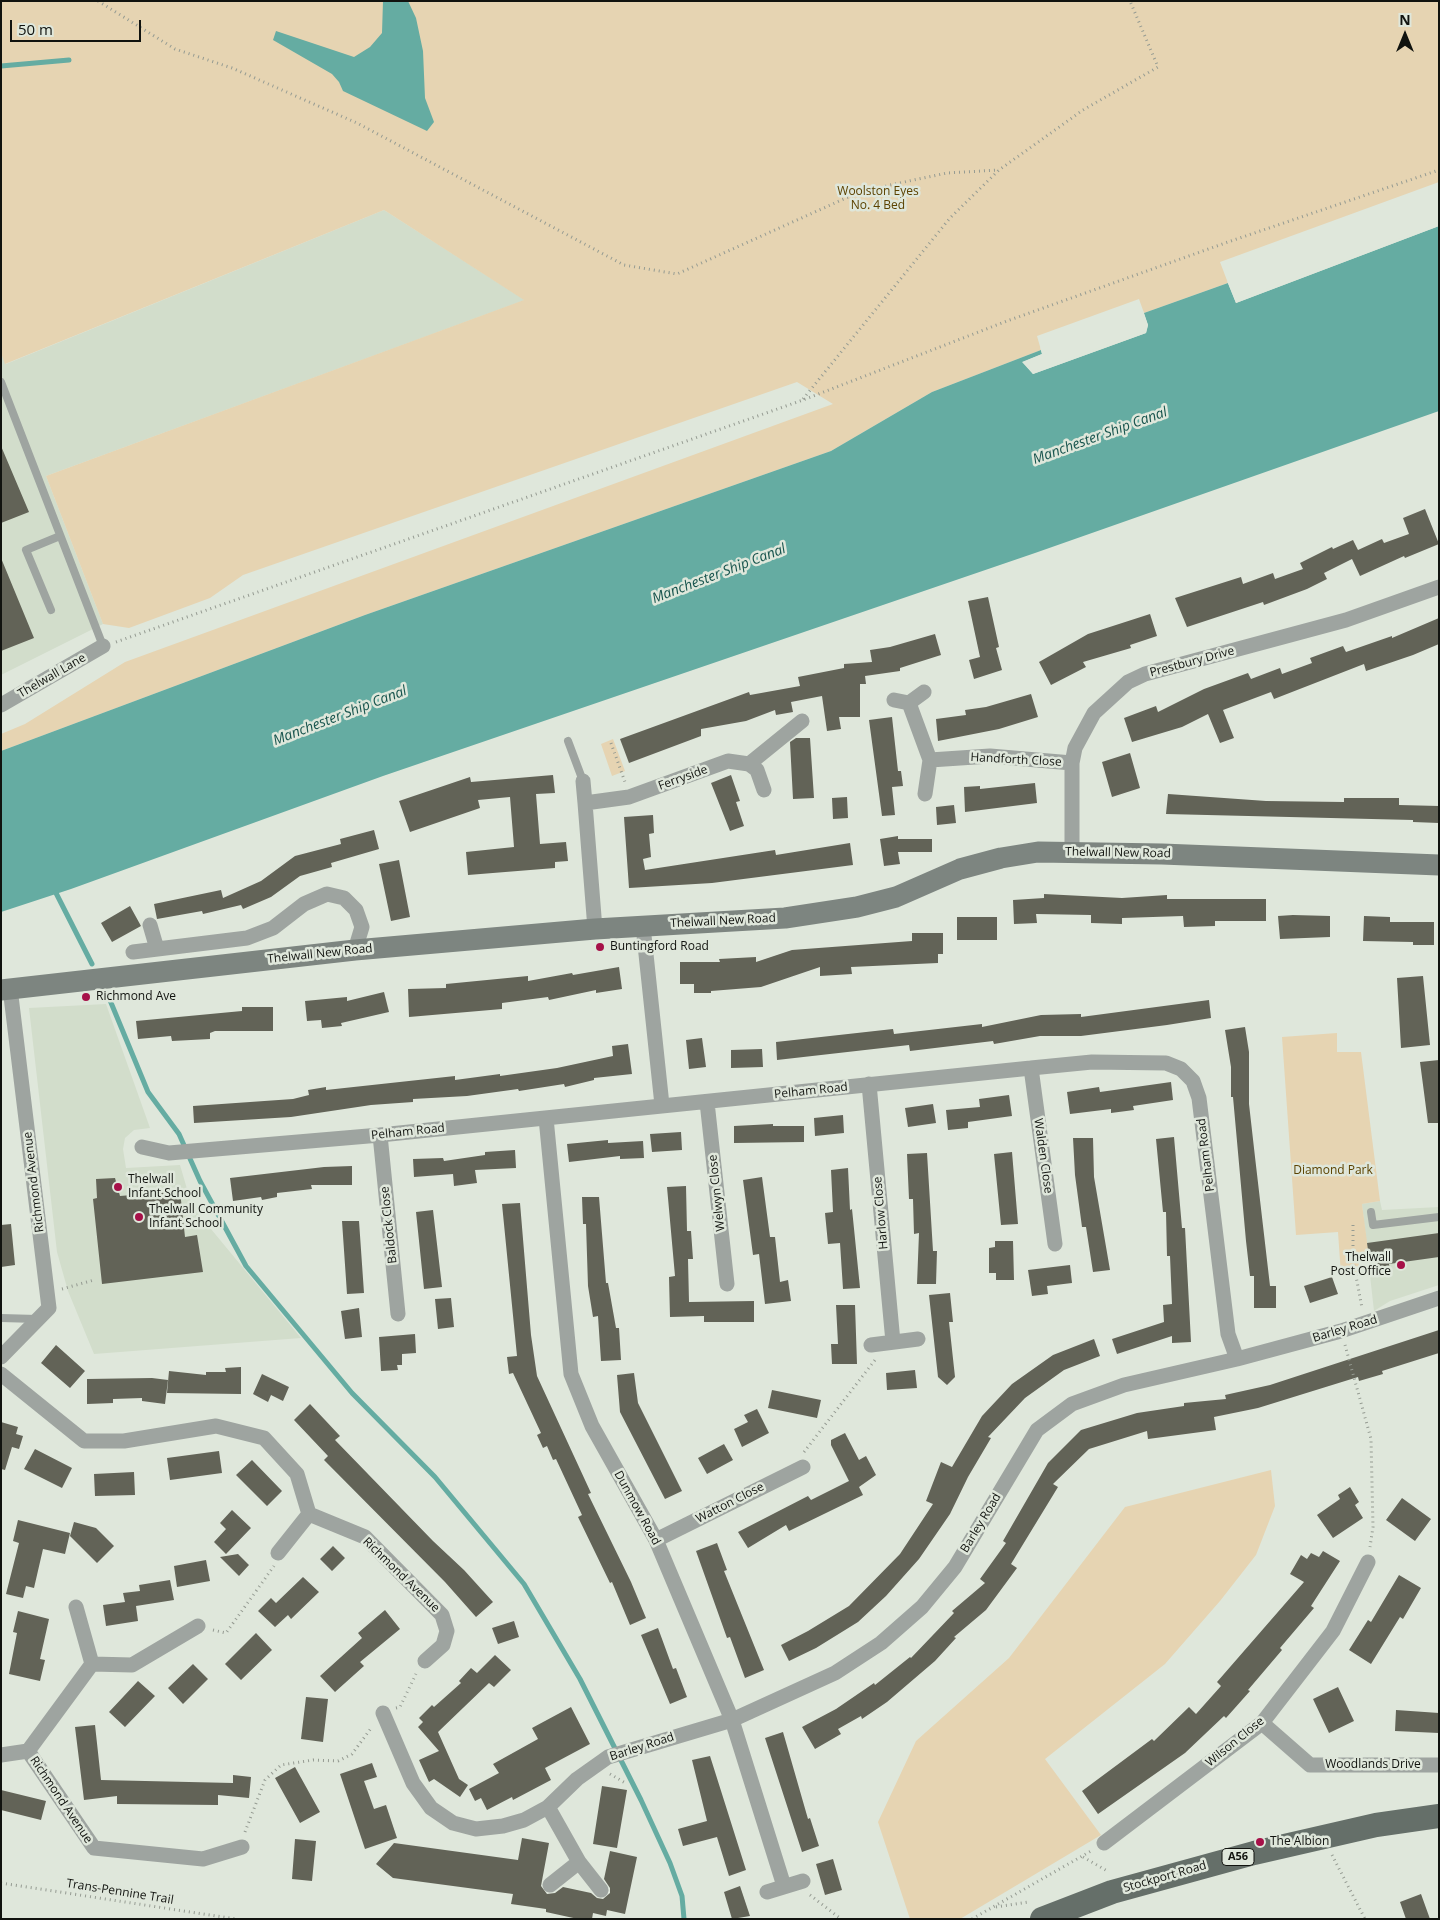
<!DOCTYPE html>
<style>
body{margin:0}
#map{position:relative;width:1440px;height:1920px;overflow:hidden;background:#dfe7db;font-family:"Open Sans",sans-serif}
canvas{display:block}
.frame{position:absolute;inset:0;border:2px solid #11130f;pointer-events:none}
.north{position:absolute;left:1380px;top:10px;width:50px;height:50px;-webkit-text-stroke:4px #dfe7db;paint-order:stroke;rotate:0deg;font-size:14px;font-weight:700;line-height:20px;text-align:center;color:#11130f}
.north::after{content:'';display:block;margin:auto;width:18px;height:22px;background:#11130f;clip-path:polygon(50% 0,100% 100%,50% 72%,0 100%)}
.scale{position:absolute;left:10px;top:20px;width:131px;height:22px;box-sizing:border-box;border:2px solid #11130f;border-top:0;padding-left:6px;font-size:15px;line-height:18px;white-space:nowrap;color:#11130f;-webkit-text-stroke:4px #dfe7db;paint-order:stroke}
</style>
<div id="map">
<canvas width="1440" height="1920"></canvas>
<div class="frame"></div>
<div class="north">N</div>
<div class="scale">50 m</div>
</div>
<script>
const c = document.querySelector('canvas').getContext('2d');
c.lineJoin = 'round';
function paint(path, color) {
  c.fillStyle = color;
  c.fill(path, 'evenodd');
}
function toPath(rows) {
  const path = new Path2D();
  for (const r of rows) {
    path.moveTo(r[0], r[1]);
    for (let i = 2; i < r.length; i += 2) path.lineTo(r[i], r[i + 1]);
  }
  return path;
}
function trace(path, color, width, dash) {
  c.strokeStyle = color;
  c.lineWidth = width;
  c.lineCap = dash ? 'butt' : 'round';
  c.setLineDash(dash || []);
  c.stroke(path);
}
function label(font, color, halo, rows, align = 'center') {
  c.font = font + ' "Open Sans",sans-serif';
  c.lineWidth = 5;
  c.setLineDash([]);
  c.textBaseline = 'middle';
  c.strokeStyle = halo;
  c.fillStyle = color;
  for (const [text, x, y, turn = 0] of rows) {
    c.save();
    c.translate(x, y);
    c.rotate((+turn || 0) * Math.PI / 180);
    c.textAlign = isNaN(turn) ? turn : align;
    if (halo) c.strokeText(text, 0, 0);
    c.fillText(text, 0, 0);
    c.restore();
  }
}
paint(toPath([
 [384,210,525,300,46,476,103,624,1,675,1,353,6,364],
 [106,1004,150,1128,134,1130,125,1138,123,1149,126,1168,180,1165,192,1206,301,1338,94,1354,68,1291,57,1252,29,1008],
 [1380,1201,1382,1210,1439,1207,1439,1285,1390,1301,1374,1311,1362,1204]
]), '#d2ddcb');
paint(toPath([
 [1,1,1439,1,1439,182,1220,262,1228,283,1144,313,1139,299,1037,336,1041,350,932,392,831,451,365,615,1,751,1,734,25,724,125,662,833,404,797,382,243,575,210,598,129,628,103,624,46,476,524,300,384,210,5,364,1,353],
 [613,739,625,771,612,776,601,744],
 [1337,1033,1337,1052,1361,1052,1380,1201,1362,1204,1369,1257,1358,1258,1360,1273,1341,1275,1338,1232,1296,1235,1282,1037],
 [1271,1470,1275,1506,1256,1555,1220,1601,1165,1664,1045,1759,1101,1835,960,1919,910,1919,878,1822,916,1741,1009,1658,1125,1507]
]), '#e6d4b2');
paint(toPath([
 [383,1,408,1,416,18,423,51,425,98,434,122,427,131,343,91,339,82,332,74,273,40,276,31,354,57,370,47,382,33],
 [1439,226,1439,411,1035,553,383,776,71,889,1,912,1,751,365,615,831,451,932,392,1041,350,1042,354,1023,362,1033,374,1146,333,1148,325,1144,313,1228,283,1236,303]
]), '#65aca2');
paint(toPath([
 [1439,223,1439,226,1236,303,1227,281,1230,282,1237,300],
 [1143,311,1148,325,1146,333,1033,374,1022,362,1042,354,1040,347,1042,348,1044,355,1027,363,1034,371,1144,331,1146,325,1142,314]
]), '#dfe7db');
trace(toPath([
 [1,66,69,60],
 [56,893,92,964],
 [107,993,148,1092,179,1134,200,1181,246,1266,352,1393,435,1477,524,1584,580,1679,641,1800,670,1863,682,1896,684,1919]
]), '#65aca2', 5);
paint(toPath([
 [1,446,29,512,1,523],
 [1425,509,1439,544,1405,558,1404,556,1360,576,1352,559,1324,573,1327,579,1307,589,1264,605,1263,602,1187,627,1175,598,1241,577,1243,584,1273,573,1275,579,1303,569,1300,563,1332,547,1333,549,1353,540,1358,550,1382,539,1384,543,1409,534,1403,518],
 [1,558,34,638,1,651],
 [988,597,999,647,996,648,1002,670,974,679,969,660,980,657,968,601],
 [1150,614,1157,636,1130,645,1131,648,1083,662,1086,667,1051,685,1039,662,1088,634],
 [1439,618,1439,644,1413,655,1366,671,1364,664,1274,699,1271,692,1223,710,1234,738,1220,743,1208,714,1182,727,1132,742,1124,718,1156,706,1158,712,1204,689,1248,673,1251,679,1280,668,1282,674,1312,663,1310,658,1343,646,1346,652,1392,636,1392,638],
 [935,634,941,655,900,668,900,671,865,676,866,684,860,684,860,717,839,717,841,729,827,731,822,696,791,702,793,712,776,715,775,710,746,721,701,729,701,736,629,763,620,739,749,692,750,695,800,686,798,677,844,668,844,664,872,662,870,650,890,647],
 [1031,694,1038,717,999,729,938,741,936,719,966,715,965,710,986,707],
 [892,717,898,771,901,771,903,786,892,787,895,815,882,816,869,720],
 [796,738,810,738,814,798,793,799,790,742],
 [1130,753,1140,788,1112,797,1102,762],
 [553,775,555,793,536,794,540,844,566,842,568,861,555,862,555,868,468,875,466,852,514,847,510,797,478,800,480,808,410,832,399,801,470,777,471,782],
 [731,775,740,801,736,802,744,826,730,831,711,783],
 [1035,783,1037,803,965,812,964,787,980,786,980,789],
 [1168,794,1266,801,1344,802,1344,798,1399,798,1399,805,1439,806,1439,823,1413,822,1413,820,1166,814],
 [847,797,848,818,833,819,832,798],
 [954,805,956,823,937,825,936,807],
 [653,815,654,833,649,834,651,857,643,859,645,870,775,850,776,855,850,843,853,865,712,883,629,888,624,817],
 [374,830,379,849,331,863,332,867,300,876,271,897,243,909,241,905,203,914,202,911,157,919,154,904,221,890,223,898,261,881,295,856,341,844,340,839],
 [898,836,898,839,932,839,932,852,898,852,900,864,884,866,880,839],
 [399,860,410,917,391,921,379,864],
 [1044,894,1122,898,1167,895,1167,899,1266,899,1266,921,1215,921,1215,926,1184,927,1183,916,1122,918,1122,924,1091,923,1091,915,1036,914,1037,923,1014,924,1013,900,1044,898],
 [130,906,141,926,112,942,101,923],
 [1293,915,1330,916,1330,937,1280,939,1278,916],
 [1364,916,1390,917,1390,922,1434,922,1434,945,1413,945,1413,942,1363,941],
 [957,917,997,917,997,940,957,940],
 [912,933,943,933,943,954,938,954,938,963,851,967,852,974,820,976,820,967,761,987,711,991,711,993,694,993,694,984,680,984,680,962,720,962,719,959,756,957,756,962,792,950,912,941],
 [619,967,622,989,596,993,596,990,549,1000,548,997,502,1003,502,1009,409,1017,408,989,446,988,446,984,528,976,528,981,572,973,573,975],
 [1423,976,1430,1045,1401,1048,1397,978],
 [384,992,389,1012,341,1023,342,1026,322,1028,321,1020,307,1021,305,1001,347,997,347,1001],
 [1209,1000,1211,1018,1167,1025,1081,1036,1040,1036,994,1044,993,1041,910,1051,909,1045,777,1060,776,1042,893,1029,894,1034,982,1024,982,1027,1041,1015,1081,1014,1081,1017],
 [242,1007,273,1007,273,1031,215,1031,210,1033,210,1039,172,1041,171,1036,138,1039,136,1021,242,1011],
 [1245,1027,1249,1052,1249,1104,1255,1157,1270,1286,1276,1286,1276,1308,1254,1308,1254,1276,1250,1276,1246,1241,1233,1097,1231,1097,1231,1067,1225,1030],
 [702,1038,706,1067,689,1069,686,1040],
 [628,1044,632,1074,594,1078,594,1080,565,1087,564,1084,519,1091,518,1089,467,1096,413,1099,413,1102,371,1105,291,1117,194,1123,193,1106,293,1099,309,1095,308,1090,326,1087,326,1090,455,1076,455,1080,500,1074,500,1076,557,1068,613,1056,612,1046],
 [762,1049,763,1067,731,1068,731,1050],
 [1439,1060,1439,1123,1428,1123,1420,1062],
 [1171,1082,1173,1100,1133,1106,1134,1110,1111,1113,1111,1109,1070,1114,1067,1092,1099,1087,1100,1092],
 [1009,1095,1012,1116,968,1122,968,1128,948,1130,946,1110,980,1107,979,1099],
 [933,1104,936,1123,908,1127,905,1108],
 [843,1115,844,1133,815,1136,814,1118],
 [773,1124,773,1126,804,1126,804,1142,734,1143,734,1126],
 [681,1132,682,1150,652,1152,650,1134],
 [1174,1137,1182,1228,1185,1228,1191,1342,1172,1343,1172,1336,1117,1354,1112,1339,1164,1322,1163,1305,1172,1304,1170,1256,1167,1256,1166,1212,1163,1212,1156,1139],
 [1073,1138,1093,1138,1094,1177,1110,1270,1093,1272,1086,1227,1082,1227,1075,1175],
 [608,1140,608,1143,643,1141,644,1158,620,1159,620,1156,569,1162,567,1144],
 [515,1150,516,1168,475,1170,477,1183,454,1186,453,1174,414,1177,413,1159,443,1158,444,1161,485,1155,485,1152],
 [1012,1152,1018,1224,1001,1225,994,1154],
 [927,1153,933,1251,937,1251,936,1284,917,1284,919,1233,914,1234,913,1199,909,1199,907,1154],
 [352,1166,352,1185,311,1185,312,1189,277,1193,277,1197,262,1200,261,1197,233,1201,230,1178,324,1167],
 [848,1168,850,1210,852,1209,860,1288,843,1289,840,1243,828,1244,825,1213,833,1212,831,1170],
 [762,1177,770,1237,775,1237,780,1282,788,1280,791,1301,765,1304,759,1254,753,1255,743,1180],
 [115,1178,120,1196,180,1191,185,1237,197,1235,203,1272,102,1284,93,1199,97,1198,96,1179],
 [686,1186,687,1231,691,1231,693,1259,688,1259,689,1302,754,1301,754,1322,704,1322,704,1316,670,1317,669,1277,675,1276,667,1187],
 [582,1197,599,1197,606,1283,608,1283,616,1328,619,1328,621,1360,601,1361,598,1316,593,1317,588,1286,586,1224,583,1224],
 [520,1203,531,1335,537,1376,591,1493,588,1494,631,1582,646,1618,630,1625,612,1582,610,1583,578,1517,582,1515,556,1459,553,1460,547,1446,543,1448,537,1435,541,1433,513,1373,509,1374,507,1357,517,1356,502,1204],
 [433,1210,442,1287,424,1289,416,1212],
 [342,1221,359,1221,364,1293,347,1294],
 [11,1224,15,1265,1,1267,1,1225],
 [1439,1233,1439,1257,1389,1264,1390,1273,1372,1276,1367,1243],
 [995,1241,1013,1241,1014,1280,996,1280,996,1273,989,1273,989,1248,995,1247],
 [1070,1265,1072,1283,1047,1286,1048,1294,1032,1296,1028,1270],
 [1332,1277,1338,1294,1310,1303,1304,1286],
 [950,1293,953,1322,949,1322,955,1377,947,1385,938,1377,929,1295],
 [451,1298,454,1327,438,1329,435,1299],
 [836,1305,855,1305,857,1364,832,1364,831,1344,838,1344],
 [359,1308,362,1337,345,1339,341,1311],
 [1439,1330,1439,1353,1382,1371,1383,1374,1359,1381,1358,1377,1258,1408,1214,1417,1216,1430,1148,1439,1147,1431,1089,1449,1053,1484,1058,1487,1011,1564,1017,1568,986,1610,954,1637,956,1638,935,1661,887,1702,862,1719,861,1716,838,1729,841,1734,815,1749,802,1727,836,1709,874,1683,875,1685,910,1657,911,1658,954,1613,952,1611,985,1583,980,1579,1006,1543,1003,1541,1048,1463,1081,1430,1137,1413,1184,1406,1184,1403,1226,1399,1225,1395,1270,1385],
 [415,1334,416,1353,402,1354,402,1365,397,1365,398,1370,381,1371,379,1337],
 [1094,1339,1100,1356,1064,1370,1025,1398,988,1437,991,1438,968,1477,950,1514,919,1559,886,1596,858,1622,816,1648,789,1661,781,1645,808,1631,849,1606,900,1554,933,1504,926,1501,941,1462,952,1467,982,1416,1012,1384,1053,1355],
 [56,1345,85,1371,70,1388,41,1363],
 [241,1367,241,1394,167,1393,169,1371,206,1375,206,1372,226,1372,225,1368],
 [915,1370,917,1388,887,1390,886,1373],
 [634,1373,638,1403,682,1491,665,1499,620,1412,617,1375],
 [262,1374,289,1387,283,1401,271,1395,268,1402,253,1394],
 [152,1378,168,1380,165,1404,142,1401,142,1398,113,1399,113,1403,87,1404,87,1379],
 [772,1390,821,1400,817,1418,768,1408],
 [310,1404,340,1436,335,1440,433,1541,464,1570,493,1602,476,1617,445,1582,324,1460,328,1456,294,1420],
 [757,1409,769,1433,742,1447,734,1429,748,1422,744,1415],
 [1,1422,18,1427,16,1434,23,1436,19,1449,12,1447,5,1470,1,1469],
 [845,1433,859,1460,866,1456,876,1475,859,1487,863,1495,789,1531,786,1525,748,1548,738,1532,808,1496,811,1500,849,1481,831,1445,831,1440],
 [724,1444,733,1460,707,1474,698,1458],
 [35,1449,72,1468,62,1488,24,1469],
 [219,1451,222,1473,170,1480,167,1458],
 [252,1460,282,1491,267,1506,236,1475],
 [134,1472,135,1495,95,1496,94,1474],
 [1350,1487,1359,1502,1355,1505,1363,1518,1333,1538,1317,1515,1340,1499,1338,1495],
 [1402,1498,1431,1519,1415,1541,1386,1520],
 [232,1510,251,1528,226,1554,214,1542,226,1529,220,1523],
 [18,1520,70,1533,65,1554,43,1549,34,1588,26,1586,23,1598,6,1594,19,1543,13,1541],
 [74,1522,96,1528,114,1546,97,1563,70,1536],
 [717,1543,727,1570,724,1571,764,1670,745,1678,730,1637,727,1638,696,1551],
 [333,1546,345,1558,332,1571,320,1559],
 [1323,1551,1340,1561,1311,1606,1314,1608,1280,1648,1282,1650,1248,1690,1250,1691,1226,1718,1224,1716,1185,1753,1098,1814,1082,1791,1152,1739,1154,1741,1189,1707,1196,1714,1221,1686,1217,1682,1304,1582,1290,1574,1301,1555,1307,1559,1311,1553,1319,1557],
 [238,1554,249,1565,239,1576,220,1557],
 [206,1560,210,1581,177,1587,174,1566],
 [1399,1575,1421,1588,1403,1619,1400,1617,1371,1664,1349,1650,1368,1620,1371,1622],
 [303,1577,319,1592,291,1619,288,1615,275,1627,258,1611,271,1598,276,1603],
 [170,1580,174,1600,136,1606,138,1621,106,1626,103,1605,125,1602,123,1593,140,1591,139,1585],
 [385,1610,400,1629,360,1662,364,1666,335,1692,320,1676,362,1638,358,1633],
 [18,1611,49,1619,40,1659,45,1660,40,1681,9,1674,17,1633,13,1632],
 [514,1621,519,1637,498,1644,492,1628],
 [658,1628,673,1669,676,1668,687,1697,670,1704,641,1635],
 [256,1633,272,1650,241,1680,225,1664],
 [495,1655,511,1670,494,1687,489,1683,438,1732,459,1779,468,1785,460,1797,434,1779,429,1782,419,1760,439,1751,418,1727,423,1722,419,1718,432,1705,434,1707,461,1683,459,1681,471,1668,477,1673],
 [193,1664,208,1679,183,1704,168,1688],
 [138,1681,155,1696,125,1727,109,1712],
 [1338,1687,1354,1721,1329,1733,1313,1699],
 [306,1697,328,1699,323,1742,301,1739],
 [571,1707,590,1744,545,1768,551,1780,513,1800,512,1797,487,1810,481,1798,475,1801,469,1789,499,1773,493,1764,538,1739,532,1728],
 [1396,1710,1439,1713,1439,1733,1395,1731],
 [95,1725,101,1780,233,1783,233,1775,251,1777,249,1798,218,1795,218,1805,117,1804,117,1796,84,1800,75,1727],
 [783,1732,808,1819,810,1818,819,1846,802,1852,765,1738],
 [710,1756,746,1870,729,1876,717,1837,683,1846,678,1829,707,1821,692,1760],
 [372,1763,377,1777,364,1781,374,1809,386,1805,397,1838,365,1849,340,1774],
 [295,1767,320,1812,300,1823,275,1778],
 [602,1786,627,1790,617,1848,593,1844],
 [1,1790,46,1801,41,1820,1,1810],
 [522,1838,549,1843,541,1886,547,1894,555,1893,563,1887,591,1893,597,1898,603,1899,610,1893,610,1888,604,1879,610,1851,637,1857,625,1914,607,1910,606,1916,593,1913,592,1919,578,1919,546,1912,546,1909,511,1904,513,1894,393,1878,376,1864,394,1843,518,1860],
 [295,1839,316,1841,312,1881,292,1879],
 [833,1859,842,1890,825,1895,816,1864],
 [740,1886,750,1916,732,1919,724,1892],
 [1421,1894,1430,1919,1406,1919,1400,1902]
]), '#626357');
trace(toPath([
 [98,1,175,49,232,68,357,123,624,265,677,274,846,198,890,185,947,173,999,170],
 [803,399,950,218,999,170,1083,110,1158,67,1130,1],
 [116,642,803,400,1007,321,1228,242,1439,170],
 [611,743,625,782],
 [1353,1225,1353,1260,1362,1308],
 [62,1289,94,1280],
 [1345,1345,1371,1439,1373,1527,1370,1547],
 [804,1452,875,1360],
 [213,1630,226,1633,274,1566],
 [396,1708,400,1707,416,1674],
 [610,1774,627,1784],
 [245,1832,265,1780,281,1765,313,1760,338,1761,352,1754,372,1727],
 [1332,1855,1365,1919],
 [1083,1857,1109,1872],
 [1,1883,236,1919],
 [810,1895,841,1919],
 [996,1907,1029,1902],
 [972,1919,1091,1851]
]), '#959b92', 3, [1, 4]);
trace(toPath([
 [1,382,103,646],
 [51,610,26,550,60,536],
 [568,741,583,781],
 [1371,1212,1373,1225,1439,1217],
 [1,1318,37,1319]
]), '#9ea4a0', 8);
trace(toPath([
 [894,700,909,703,930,760,990,756,1072,763],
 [909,703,924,692],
 [1,705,103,646],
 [749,764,802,721],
 [583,781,585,803],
 [925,794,930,760],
 [1072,852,1072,763,1075,748,1094,713,1128,682,1145,674,1346,620,1439,587],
 [150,925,157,949],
 [643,926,662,1105],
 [595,929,585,803,629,797,728,761,749,764,757,770,764,790],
 [133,952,247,938,273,928,304,904,327,894,344,898,356,910,362,927,355,950],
 [1031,1068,1055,1244],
 [869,1084,893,1342],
 [707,1102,727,1284],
 [546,1118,571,1374,592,1426,656,1540,732,1720,784,1886],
 [380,1135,398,1314],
 [142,1147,169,1153,380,1135,1031,1068,1092,1062,1166,1063,1181,1069,1193,1081,1199,1098,1228,1334,1237,1359],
 [871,1345,918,1339],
 [1,1357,49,1308,10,988],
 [1,1374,84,1441,124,1441,216,1426,264,1438,297,1474,309,1514,278,1553],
 [309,1514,365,1537,442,1615,447,1631,443,1645,425,1661],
 [656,1540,803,1467],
 [76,1607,92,1664,132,1665,198,1626],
 [383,1713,413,1783,431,1808,453,1823,476,1829,503,1826,524,1820,548,1807,577,1779,608,1757,732,1720,835,1673,881,1643,922,1607,955,1567,1037,1430,1072,1404,1124,1385,1237,1359,1341,1331,1439,1298],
 [1262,1723,1310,1765,1439,1765],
 [28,1751,92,1664],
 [1,1755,28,1751,94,1848,203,1859,242,1847],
 [548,1807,579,1862,601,1890],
 [1104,1843,1262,1723,1333,1631,1368,1562],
 [550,1885,579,1862],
 [767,1892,803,1881]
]), '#9ea4a0', 15);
trace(toPath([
 [1,990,355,950,595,929,785,918,857,907,896,897,960,869,1001,858,1038,852,1162,854,1439,865]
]), '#7d8580', 21);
trace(toPath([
 [1042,1919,1112,1892,1254,1853,1376,1825,1439,1816]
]), '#656f69', 24);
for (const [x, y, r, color] of [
 [600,947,5,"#a61048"],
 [86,997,5,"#a61048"],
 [118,1187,5,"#a61048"],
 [139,1217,5,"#a61048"],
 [1401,1265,5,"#a61048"],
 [1260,1842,5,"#a61048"]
]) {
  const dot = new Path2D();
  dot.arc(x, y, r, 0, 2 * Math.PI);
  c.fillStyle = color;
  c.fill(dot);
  trace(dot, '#dfe7db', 2);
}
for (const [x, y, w] of [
 [1238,1857,32]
]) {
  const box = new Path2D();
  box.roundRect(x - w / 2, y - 8.5, w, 17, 4);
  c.fillStyle = '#dfe7db';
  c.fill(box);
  trace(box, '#11130f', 1);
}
label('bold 11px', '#11130f', null, [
 ["A56",1238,1857]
]);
label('12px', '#5c4200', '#dfe7db', [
 ["Woolston Eyes",878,192],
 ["No. 4 Bed",878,206],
 ["Diamond Park",1333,1171]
]);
label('12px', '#11130f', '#dfe7db', [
 ["Prestbury Drive",1192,662,-15],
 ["Thelwall Lane",52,676,-30],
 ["Handforth Close",1016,760,3],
 ["Ferryside",683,778,-20],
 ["Thelwall New Road",1118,853,1],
 ["Thelwall New Road",723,921,-3],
 ["Thelwall New Road",320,954,-6],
 ["Pelham Road",811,1091,-6],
 ["Pelham Road",408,1132,-6],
 ["Pelham Road",1206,1155,-97],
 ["Walden Close",1043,1156,82],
 ["Richmond Avenue",34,1182,-97],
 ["Welwyn Close",717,1193,-96],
 ["Harlow Close",881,1213,-95],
 ["Baldock Close",389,1225,-96],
 ["Barley Road",1345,1329,-17],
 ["Watton Close",730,1503,-27],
 ["Dunmow Road",637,1508,61],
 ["Barley Road",981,1523,-59],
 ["Richmond Avenue",401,1575,44],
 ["Wilson Close",1235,1742,-39],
 ["Barley Road",642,1747,-18],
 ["Woodlands Drive",1373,1765],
 ["Richmond Avenue",61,1800,56],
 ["Stockport Road",1165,1877,-16],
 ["Trans-Pennine Trail",120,1892,9]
]);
label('12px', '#11130f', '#dfe7db', [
 ["Buntingford Road",610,947],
 ["Richmond Ave",96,997],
 ["Thelwall",128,1180],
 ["Infant School",128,1194],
 ["Thelwall Community",149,1210],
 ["Infant School",149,1224],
 ["Thelwall",1391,1258,"right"],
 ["Post Office",1391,1272,"right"],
 ["The Albion",1270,1842]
], 'left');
label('italic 14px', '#17544d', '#dfe7db', [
 ["Manchester Ship Canal",1100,436,-20],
 ["Manchester Ship Canal",719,574,-21],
 ["Manchester Ship Canal",340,716,-21]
]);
</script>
